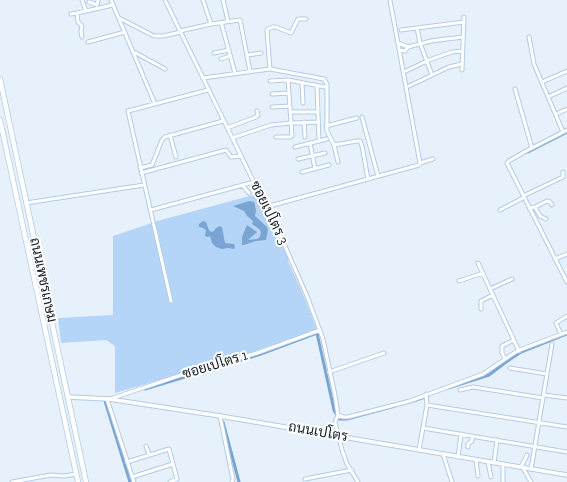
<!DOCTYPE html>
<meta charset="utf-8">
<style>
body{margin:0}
canvas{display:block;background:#e7f1fc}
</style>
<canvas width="567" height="482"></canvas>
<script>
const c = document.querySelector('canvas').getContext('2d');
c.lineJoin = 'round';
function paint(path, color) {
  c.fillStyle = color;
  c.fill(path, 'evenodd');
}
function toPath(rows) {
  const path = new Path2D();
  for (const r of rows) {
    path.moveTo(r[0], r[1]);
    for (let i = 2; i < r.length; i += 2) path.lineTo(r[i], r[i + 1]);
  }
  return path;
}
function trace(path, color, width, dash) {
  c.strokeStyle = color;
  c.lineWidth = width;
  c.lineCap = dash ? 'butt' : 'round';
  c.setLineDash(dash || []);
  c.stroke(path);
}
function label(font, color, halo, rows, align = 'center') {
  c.font = font + ' "Zilla Slab",Sarabun,serif';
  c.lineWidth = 4;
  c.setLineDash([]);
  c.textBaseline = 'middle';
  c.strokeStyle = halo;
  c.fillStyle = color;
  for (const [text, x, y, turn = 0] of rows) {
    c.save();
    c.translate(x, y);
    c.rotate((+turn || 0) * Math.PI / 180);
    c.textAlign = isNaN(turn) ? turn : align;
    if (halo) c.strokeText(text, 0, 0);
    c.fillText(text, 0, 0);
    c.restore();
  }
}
paint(toPath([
 [257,194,275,234,285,251,288,258,288,261,306,301,317,330,225,361,115,393,115,346,106,340,61,343,58,318,113,315,113,236,161,220]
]), '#b5d5f8');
paint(toPath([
 [249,201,254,202,255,205,256,211,255,216,267,227,268,230,266,240,256,241,244,245,242,245,242,237,247,225,257,232,248,240,257,239,260,237,261,232,259,229,252,224,253,221,247,216,244,211,233,206],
 [203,221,206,222,209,230,211,232,214,231,216,228,220,226,222,227,225,243,234,244,235,247,234,249,228,248,222,249,216,247,212,243,210,236,208,237,205,236,206,230,203,228,199,227,199,224]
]), '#7aa5d3');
trace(toPath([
 [528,152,567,132],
 [448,388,489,375,506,362,521,352,567,334],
 [145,389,258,355,317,333,334,410,339,419,347,419,395,406],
 [109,399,105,401,130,482],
 [410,402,428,396],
 [223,422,239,482]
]), '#7aa5d3', 3);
const minor = toPath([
 [82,0,86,11],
 [111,0,155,104],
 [165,0,285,246,307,296,323,339,335,395,338,415,335,422,342,450,347,464,358,482],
 [203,0,211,24],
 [223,0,228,21],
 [390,0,420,163],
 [89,2,97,5,98,0],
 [71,14,77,13],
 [119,18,154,36,163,36,181,32],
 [221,22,235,73],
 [417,28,420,43,432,75],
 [401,30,464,22],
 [180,31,211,24,240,20,250,71],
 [82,37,81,31,82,26,78,22,77,13,113,5],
 [529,37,534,64,563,132],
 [88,42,125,32],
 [398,43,408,47],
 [399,50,405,51,408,47,431,41,463,37],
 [134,52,165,69],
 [214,53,229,50],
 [248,55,261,53],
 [221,59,230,56],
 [270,69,267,31,268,29,273,27,276,27,291,33,298,19,306,19],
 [462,70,464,17],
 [406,71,429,60,452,52,462,51],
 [203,78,270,69,324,79,327,84,327,131,334,145,338,162],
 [288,80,325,87],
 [270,81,288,80,292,136,290,137,276,137],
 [542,82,567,71],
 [302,83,303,103],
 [317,86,319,141],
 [409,86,449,67,462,64],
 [515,89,532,148],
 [272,94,289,93],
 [548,97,567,88],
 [272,107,290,106],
 [290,112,317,112],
 [556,114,567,109],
 [362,117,378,176],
 [304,122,305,137],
 [326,126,357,118],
 [227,128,256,117,258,115,257,111],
 [567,130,526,151,509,161,507,163,567,282],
 [170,135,176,157],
 [232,138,271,125,291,123,318,122],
 [310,143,315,169],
 [334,145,357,141,360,141,362,146,368,179],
 [295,147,327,139],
 [298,159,325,153],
 [140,168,152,165,162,140,165,137,223,121],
 [302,172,329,165],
 [141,173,226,150,231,157,241,156],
 [242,185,249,193],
 [523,196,563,177,563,172],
 [26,203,144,185],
 [266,207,419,165,420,163,433,159],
 [535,207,547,201,550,202,552,205],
 [529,208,535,207,540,216,546,219],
 [151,210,254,182],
 [500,210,523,198],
 [555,259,567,254],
 [478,263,519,351],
 [459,281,483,273],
 [490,289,512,279],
 [171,301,128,111,208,90],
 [481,309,481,301,493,295],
 [561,334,556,323,567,316],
 [505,359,502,353,502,346,514,340],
 [510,368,547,374],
 [329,372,384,353],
 [460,390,473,387,543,398],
 [544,395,567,398],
 [107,399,134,482],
 [110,399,187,373,257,353,320,330],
 [427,405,567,427],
 [338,415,343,417,348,417,410,401,483,374,517,351,567,332],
 [220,416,233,479,232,482],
 [423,428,567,452],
 [146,446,149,454],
 [468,447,468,444,472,441,472,436],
 [419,450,427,405,426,394],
 [443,454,452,482],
 [458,457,461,434],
 [476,460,478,476],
 [127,462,169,449,177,479,170,482],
 [488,462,491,477],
 [494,463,497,440],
 [503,464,503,482],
 [521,467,527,455],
 [523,468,531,482],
 [531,469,552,344],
 [132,477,173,464],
 [305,479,352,470],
 [12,482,51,475,64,476,76,474]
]);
const tertiary = toPath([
 [68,397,109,399,220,416,567,475]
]);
const primary = toPath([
 [0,79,86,482],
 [0,120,78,482]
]);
trace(minor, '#b3cbe6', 5);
trace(tertiary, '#b3cbe6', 5.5);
trace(primary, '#b3cbe6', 6);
trace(minor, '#fff', 3);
trace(tertiary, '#fff', 3.5);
trace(primary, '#fff', 4.5);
label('14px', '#161f29', '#fff', [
 ["ซอยเปโตร 3",269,213,64],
 ["ถนนเพชรเกษม",43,280,78],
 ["ซอยเปโตร 1",215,365,-17],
 ["ถนนเปโตร",318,432,10]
]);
</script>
